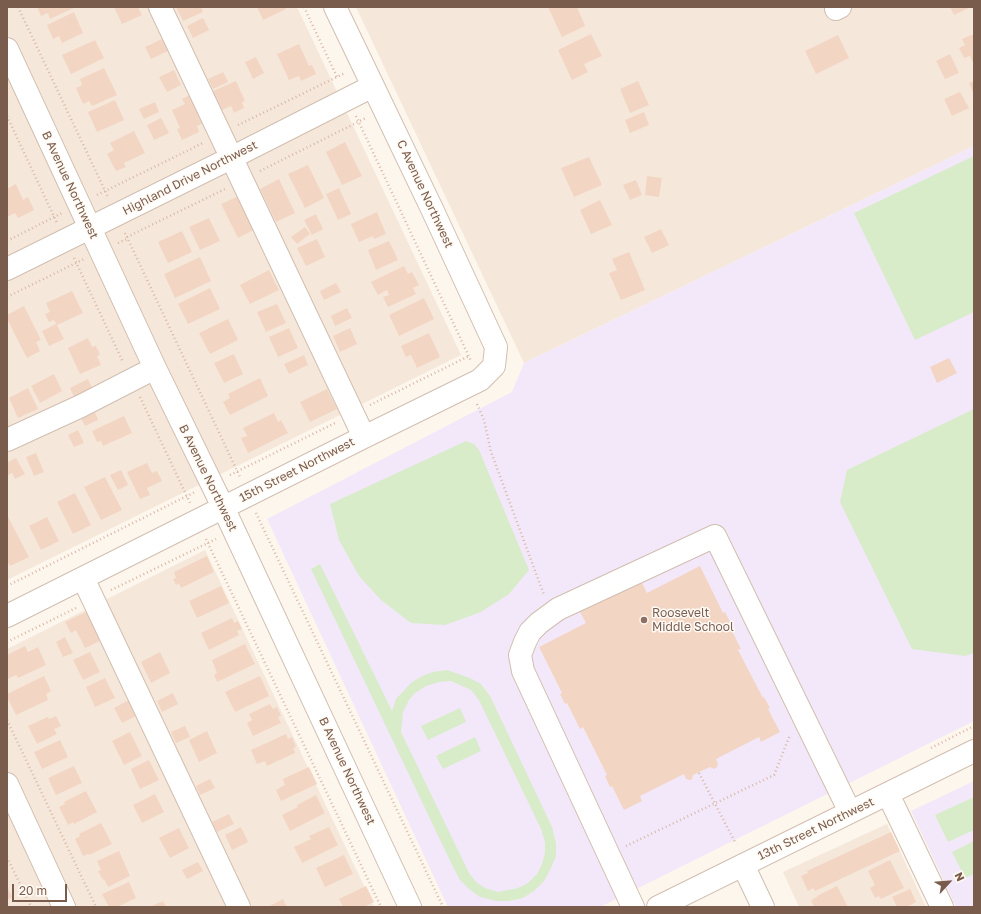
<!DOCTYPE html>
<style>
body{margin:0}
#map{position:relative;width:981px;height:914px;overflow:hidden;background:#fdf6ec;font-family:"Golos Text",sans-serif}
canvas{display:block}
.frame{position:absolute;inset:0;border:8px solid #7a5c4d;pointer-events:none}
.north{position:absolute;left:929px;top:862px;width:40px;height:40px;-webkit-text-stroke:3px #fffaf3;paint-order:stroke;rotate:64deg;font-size:11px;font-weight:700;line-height:16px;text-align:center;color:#7a5c4d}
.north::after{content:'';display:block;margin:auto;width:14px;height:18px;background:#7a5c4d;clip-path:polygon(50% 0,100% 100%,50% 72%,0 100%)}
.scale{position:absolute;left:12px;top:884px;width:55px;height:18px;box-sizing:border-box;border:2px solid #7a5c4d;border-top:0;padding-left:5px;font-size:12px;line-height:14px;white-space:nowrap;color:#7a5c4d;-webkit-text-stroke:3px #fffaf3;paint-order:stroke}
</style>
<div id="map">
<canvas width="981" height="914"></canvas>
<div class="frame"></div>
<div class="north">N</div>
<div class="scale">20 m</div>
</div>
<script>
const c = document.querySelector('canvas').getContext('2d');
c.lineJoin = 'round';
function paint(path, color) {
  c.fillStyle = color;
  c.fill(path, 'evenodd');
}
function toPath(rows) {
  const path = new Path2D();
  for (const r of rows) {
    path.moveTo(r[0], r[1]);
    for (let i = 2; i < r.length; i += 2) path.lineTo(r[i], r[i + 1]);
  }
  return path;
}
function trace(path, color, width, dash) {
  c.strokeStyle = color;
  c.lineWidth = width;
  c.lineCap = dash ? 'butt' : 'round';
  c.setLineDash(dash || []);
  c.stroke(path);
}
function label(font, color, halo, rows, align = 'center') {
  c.font = font + ' "Golos Text",sans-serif';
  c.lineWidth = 3;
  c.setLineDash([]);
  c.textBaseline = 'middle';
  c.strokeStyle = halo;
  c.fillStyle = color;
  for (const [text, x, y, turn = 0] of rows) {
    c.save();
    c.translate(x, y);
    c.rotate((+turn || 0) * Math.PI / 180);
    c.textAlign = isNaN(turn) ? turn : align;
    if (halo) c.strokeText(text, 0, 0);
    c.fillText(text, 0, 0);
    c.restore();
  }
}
paint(toPath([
 [7,7,297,7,461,355,7,580],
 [356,7,974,7,974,146,524,363],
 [205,550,374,907,7,907,7,649],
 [887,824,926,907,799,907,783,872]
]), '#f5e8da');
paint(toPath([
 [974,146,974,721,600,907,448,907,267,519,512,392,524,363],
 [974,781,974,907,956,907,911,811]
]), '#f3e8fa');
paint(toPath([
 [974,156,974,312,915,340,854,213],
 [974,409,974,653,965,656,912,649,840,502,847,470],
 [466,441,474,444,479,450,529,570,509,594,481,612,445,625,411,623,381,600,359,576,339,540,330,504],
 [320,564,392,711,396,699,411,683,422,676,433,672,447,670,470,678,481,684,490,696,552,827,556,843,556,856,550,870,544,881,534,891,523,898,509,901,496,901,480,897,469,889,460,880,453,867,311,569],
 [451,681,471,690,479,700,541,829,545,842,545,853,542,864,537,874,528,883,518,888,498,892,485,888,476,882,469,873,401,732,403,712,409,700,415,693,426,686,439,682],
 [460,708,466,722,428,740,421,726],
 [475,737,481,751,443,769,436,756],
 [974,797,974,830,948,842,935,815],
 [974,841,974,874,965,878,952,852]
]), '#d8ecc9');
paint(toPath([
 [37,7,76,7,50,19,48,13,41,16],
 [114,7,138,7,142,15,122,24],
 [176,7,201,7,203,12,183,21],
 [257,7,285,7,286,9,263,20],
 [548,7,577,7,585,26,562,37],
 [950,7,971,7,954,15],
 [74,12,83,33,62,43,59,36,53,39,47,25],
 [203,18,209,30,193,38,187,26],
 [591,34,602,56,584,64,588,72,572,80,558,50],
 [974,34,974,65,970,56,964,58,959,48,965,45,962,39],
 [838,35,849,58,816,74,805,51],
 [162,39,168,51,151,59,145,47],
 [95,40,104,58,71,74,62,55],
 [299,44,309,66,312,65,316,74,301,81,299,76,289,80,277,54],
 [950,54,959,73,945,79,936,61],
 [256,57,264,73,253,79,245,62],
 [104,68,117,95,92,106,89,101,83,104,76,88,82,85,80,79],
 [174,70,181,85,167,92,159,77],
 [223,72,228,82,213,89,208,79],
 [236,81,245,101,242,102,244,108,234,113,231,106,222,110,213,91],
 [638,81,649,105,630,113,620,89],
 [974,81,974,95,969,83],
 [960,92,969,108,952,116,944,99],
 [194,93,207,121,197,126,199,132,182,140,177,129,180,128,172,110,185,104,182,99],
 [115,100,124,120,97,132,88,112],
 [155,102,159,112,144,119,139,109],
 [644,112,649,125,630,133,625,120],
 [161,118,169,133,154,140,147,125],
 [134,131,145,153,124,163,126,167,116,171,107,154,114,150,110,143],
 [345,142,362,176,342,185,326,152],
 [589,157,602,185,574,197,561,168],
 [308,165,324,198,305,208,288,174],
 [647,176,662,178,659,197,645,195],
 [279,179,295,213,276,222,260,189],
 [636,180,642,195,630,200,623,185],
 [16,184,23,200,28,197,34,210,18,218,15,213,7,217,7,189],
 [339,188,351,214,338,220,326,194],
 [241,195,257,228,238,238,221,204],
 [600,200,612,225,591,234,580,210],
 [377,212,386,234,374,239,373,236,359,242,351,224],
 [316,214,323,229,312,235,304,220],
 [209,218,220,241,200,250,189,227],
 [305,227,310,234,297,244,291,237],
 [661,229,669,245,652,253,644,237],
 [182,231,192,252,168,263,158,242],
 [317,239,325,257,306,266,297,248],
 [389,241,398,260,376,270,368,250],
 [629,252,645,290,621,300,609,273,617,270,612,259],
 [200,257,211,281,175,298,164,274],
 [404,266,408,274,412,272,419,285,413,288,416,294,388,307,383,297,389,295,387,290,378,295,371,282],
 [269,270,279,290,250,304,240,285],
 [336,283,341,292,324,300,320,291],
 [210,288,220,309,188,324,178,304],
 [72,291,83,313,57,325,64,339,49,346,42,331,56,324,54,320,49,322,45,314,50,312,46,303],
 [424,298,434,319,399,336,389,315],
 [277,304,286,323,266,332,257,312],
 [24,306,41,340,36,342,40,351,27,358,7,319,7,315],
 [347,308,352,318,335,326,331,316],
 [228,319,238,340,210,354,199,333],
 [289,328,298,348,278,357,269,337],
 [350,328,357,344,340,352,333,336],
 [429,333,440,357,417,368,411,355,406,357,401,346],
 [88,338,92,347,96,346,100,355,97,356,101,365,80,374,68,348],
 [234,354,243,374,224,383,214,363],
 [304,355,308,365,289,374,284,364],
 [949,358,957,373,937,383,930,367],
 [54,374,62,391,40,403,31,386],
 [260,378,268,396,230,415,223,402,230,398,228,394],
 [88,379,93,390,75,399,70,388],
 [28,388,38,409,18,418,9,398],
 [327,389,337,409,310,422,300,402],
 [94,410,98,420,85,426,80,416],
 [274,413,278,422,281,420,288,433,248,453,241,438,247,436,243,428],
 [124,416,132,433,103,446,101,441,97,442,92,431],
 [78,430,84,443,74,447,68,435],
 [36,453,44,472,34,476,26,457],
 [16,458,25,474,15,479,12,473,7,476,7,459,8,462],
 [147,463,152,473,157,471,162,481,147,488,150,495,140,499,127,472],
 [121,470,128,485,118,490,110,475],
 [105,477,122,510,101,520,84,487],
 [75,493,91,525,73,534,57,502],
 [7,515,29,557,10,566,7,561],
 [47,517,59,541,41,550,29,526],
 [207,556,214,572,181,588,179,583,176,585,173,579,176,578,174,572],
 [700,566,723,613,725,612,731,624,729,625,741,649,738,650,763,698,764,697,770,708,768,709,780,732,761,742,759,737,716,759,718,764,717,767,714,769,710,767,693,775,692,779,690,780,686,779,684,774,640,796,642,801,624,810,612,786,610,787,605,776,607,775,583,727,580,729,567,703,565,704,560,694,562,693,539,647,586,623,579,610,640,579,647,593],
 [221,586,229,603,197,618,189,601],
 [88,611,102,640,85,648,76,630,71,633,65,622],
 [232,618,234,623,238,621,242,629,237,631,239,635,209,650,201,633],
 [65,637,73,653,63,657,56,642],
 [245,644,255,664,217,682,214,675,217,673,212,660],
 [25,646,28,652,38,647,46,665,18,678,16,675,7,679,7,655],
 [90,652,100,672,83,680,73,660],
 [160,652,170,673,151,683,141,662],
 [44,676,51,691,46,694,48,700,16,715,7,697,7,694],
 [260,676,269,696,235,712,225,692],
 [105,678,115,698,95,707,86,687],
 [173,693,178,704,162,712,157,701],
 [129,700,136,716,122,723,114,708],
 [270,704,273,709,277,707,281,716,278,717,281,723,253,736,247,723,252,720,249,714],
 [56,716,61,726,54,729,57,734,37,744,28,726,48,717,49,719],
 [185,726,190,737,176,743,171,732],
 [207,731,217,753,199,762,189,740],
 [130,732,142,756,124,765,112,741],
 [286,734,288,739,292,737,296,747,293,748,295,753,267,766,265,761,257,764,251,750],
 [60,740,68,757,42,769,34,752],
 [149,760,159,780,140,789,131,769],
 [74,766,82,783,56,795,48,778],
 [309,767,317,784,281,801,276,790,285,785,283,779],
 [210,779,215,788,200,795,196,786],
 [86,791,97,812,74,824,73,822,68,825,59,807,65,804,64,802],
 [155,794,164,812,142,823,133,805],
 [316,795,325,813,290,831,282,815,298,807,297,805],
 [229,814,234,824,217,832,212,822],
 [101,823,112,844,89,855,88,854,83,856,75,839,80,836,79,834],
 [241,827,248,842,232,850,225,835],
 [329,827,338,845,302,863,294,847,311,839,309,836],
 [179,828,189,848,170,858,159,838],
 [891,832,900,851,815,891,813,888,808,891,801,876,808,873,807,871],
 [119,851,130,876,108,887,104,879,103,880,98,871,101,870,97,861],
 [344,855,353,874,325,887,316,868],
 [890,860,904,888,881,899,879,896,875,898,870,888,875,885,868,871],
 [198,862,203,871,187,879,182,870],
 [129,882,136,898,117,907,109,907,102,894],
 [366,886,374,902,364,907,343,907,339,899],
 [837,886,848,907,814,907,811,900,817,897,817,896],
 [7,887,12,897,7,900],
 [910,889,916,902,907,907,897,907,892,897],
 [283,899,287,907,268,907],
 [163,901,166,907,150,907]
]), '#f3d5c3');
const minor = toPath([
 [160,7,242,180,364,437],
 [836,9,840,7],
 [7,49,155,368,223,507,410,907],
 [7,269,231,158,373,86],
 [7,440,81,406,155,368],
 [83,578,239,907],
 [7,616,364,437,480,380,494,366,496,347,432,209,373,86,335,7],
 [7,784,64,907],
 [888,794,942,907],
 [743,865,763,907],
 [633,907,523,671,520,655,525,642,530,632,539,623,558,609,715,536,850,812],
 [658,907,974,751]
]);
trace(minor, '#d1beb0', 24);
trace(toPath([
 [18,7,108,197],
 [304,7,337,77],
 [7,116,57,223],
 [356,116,471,361],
 [238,125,345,73],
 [260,171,366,118],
 [97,195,203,143],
 [125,233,240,477],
 [127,237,225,189],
 [7,241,62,213],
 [118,243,127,239],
 [74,258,123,362],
 [7,297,84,259],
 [140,397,190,503],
 [477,404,484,420,491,452,544,595],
 [370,405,469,356],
 [230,475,335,423],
 [256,513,443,907],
 [206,539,381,907],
 [7,586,195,492],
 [111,590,216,539],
 [7,642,76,608],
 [7,720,96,907],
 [931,748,974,726],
 [699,773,736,844],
 [626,846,774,775,790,735],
 [7,857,31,907]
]), '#d9b8a5', 2.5, [1, 3]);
trace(minor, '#fff', 22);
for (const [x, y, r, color] of [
 [644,620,4,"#8d6e63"]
]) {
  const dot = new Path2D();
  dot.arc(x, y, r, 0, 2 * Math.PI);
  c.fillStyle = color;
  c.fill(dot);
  trace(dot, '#fffaf3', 1.5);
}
label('12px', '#7a5c4d', '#fffaf3', [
 ["Highland Drive Northwest",190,178,-27],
 ["B Avenue Northwest",70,185,65],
 ["C Avenue Northwest",425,194,65],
 ["15th Street Northwest",297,470,-27],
 ["B Avenue Northwest",208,478,64],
 ["B Avenue Northwest",347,771,65],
 ["13th Street Northwest",816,829,-26]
]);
label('12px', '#785e54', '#fffaf3', [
 ["Roosevelt",652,613],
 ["Middle School",652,627]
], 'left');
</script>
